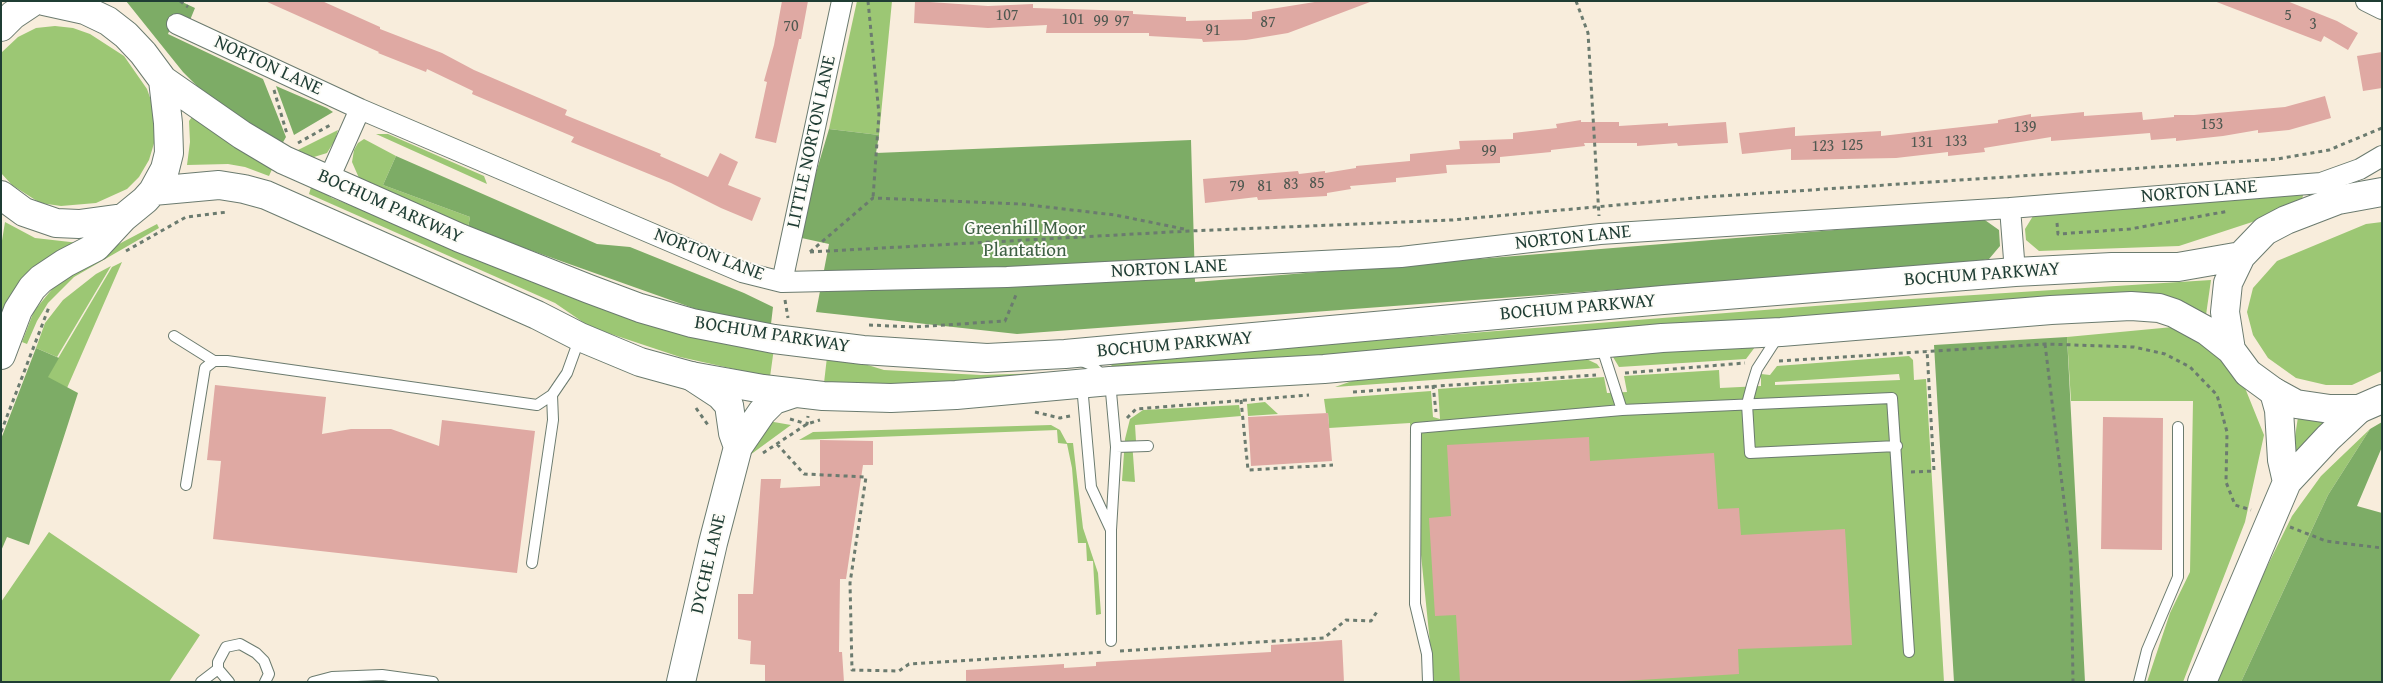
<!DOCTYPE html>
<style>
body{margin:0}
#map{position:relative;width:2383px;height:683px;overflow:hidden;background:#f8eddc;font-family:"Gentium Book Plus",serif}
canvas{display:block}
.frame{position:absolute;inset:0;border:2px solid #1f3d34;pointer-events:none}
</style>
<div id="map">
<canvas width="2383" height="683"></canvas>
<div class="frame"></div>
</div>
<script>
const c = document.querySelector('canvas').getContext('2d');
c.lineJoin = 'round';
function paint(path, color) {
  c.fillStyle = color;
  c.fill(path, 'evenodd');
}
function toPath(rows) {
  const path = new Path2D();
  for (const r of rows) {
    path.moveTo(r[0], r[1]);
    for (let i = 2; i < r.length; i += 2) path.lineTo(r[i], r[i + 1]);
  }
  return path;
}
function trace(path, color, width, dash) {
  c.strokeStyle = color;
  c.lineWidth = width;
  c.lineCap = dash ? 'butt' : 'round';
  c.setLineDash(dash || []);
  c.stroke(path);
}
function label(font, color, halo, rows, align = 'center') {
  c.font = font + ' "Gentium Book Plus",serif';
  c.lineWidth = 4;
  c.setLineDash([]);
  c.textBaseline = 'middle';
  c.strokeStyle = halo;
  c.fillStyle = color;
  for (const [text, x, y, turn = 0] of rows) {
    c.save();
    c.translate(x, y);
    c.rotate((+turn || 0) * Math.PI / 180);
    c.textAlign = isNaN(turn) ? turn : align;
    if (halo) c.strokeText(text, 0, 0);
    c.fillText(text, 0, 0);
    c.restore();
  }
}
paint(toPath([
 [857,1,892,1,879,135,829,129],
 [55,26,73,28,90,34,124,56,147,89,153,106,156,123,155,140,149,160,139,177,127,189,96,203,61,206,40,203,12,185,1,173,1,53,18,37,36,28],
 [192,117,252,157,273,167,269,176,245,167,228,164,187,165,190,142,189,121],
 [338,130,335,140,327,153,314,157,296,151],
 [376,134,388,134,484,176,487,184],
 [364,139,396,156,383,185,470,217,468,228,368,186,359,178,352,162,354,150,358,143],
 [312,184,332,198,565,290,774,348,770,377,680,357,590,327,555,303,309,194],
 [2303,195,2301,206,2179,246,2039,251,2026,240,2025,229,2033,216,2061,211],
 [5,222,35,238,79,243,1,330,1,247],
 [2382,222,2382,371,2352,385,2326,385,2296,378,2268,358,2253,335,2247,312,2253,288,2277,261,2366,224],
 [157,224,159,228,74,277,48,303,37,321,27,344,22,342,34,311,58,282,98,255],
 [122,262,67,388,56,383,47,377,112,267],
 [111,266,57,357,36,348,45,323,63,300,96,274],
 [2211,280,2206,315,1115,374,1110,368,1114,361,1879,301],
 [2173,327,2209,345,2241,378,2264,435,2245,522,2183,682,2147,682,2170,613,2190,572,2193,401,2071,401,2067,337],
 [1751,344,1755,347,1746,359,1619,367,1613,357,1614,355],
 [1580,356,1597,364,1600,368,1335,387,1372,374],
 [1909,356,1913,360,1914,380,1926,379,1944,682,1434,682,1416,506,1410,423,1329,428,1328,413,1326,413,1324,399,1431,391,1433,417,1440,419,1438,389,1604,377,1607,393,1627,392,1624,376,1719,370,1720,388,1761,386,1761,374,1770,375,1777,366],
 [1899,374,1900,380,1775,385,1775,382],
 [827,357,848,359,884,370,981,375,1079,372,957,386,824,383],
 [1265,402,1278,414,1248,416,1247,404],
 [1239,405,1241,416,1135,425,1136,441,1132,441,1135,482,1122,481,1125,439,1130,419,1143,410],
 [2298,417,2327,419,2309,444,2292,456],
 [768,421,791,425,750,455,750,448],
 [1051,425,1060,430,1067,443,1073,443,1083,528,1098,573,1101,614,1096,615,1093,561,1087,561,1086,543,1078,543,1072,468,1067,444,1058,443,1057,430,799,440,813,432],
 [2370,429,2328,495,2241,682,2216,682,2257,587,2292,516,2321,476],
 [49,532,200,635,169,682,1,682,1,602]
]), '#9cc774');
paint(toPath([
 [126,1,180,1,195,8,188,25,174,19,168,34,263,79,286,137,282,144,258,131,206,95,183,72],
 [276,86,327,108,333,112,294,135],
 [829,129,879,135,876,153,1191,140,1195,282,1982,218,1999,230,2000,246,1989,259,1959,264,1017,334,816,312,829,244,797,237],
 [396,156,597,244,630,247,744,293,773,307,771,324,707,313,468,228,470,217,383,185],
 [2067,337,2085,682,1954,682,1934,345],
 [36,348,59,358,48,377,78,393,29,545,7,537,1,551,1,439],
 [2382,422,2382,447,2357,506,2382,513,2382,682,2241,682,2328,495,2370,429]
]), '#7dac66');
paint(toPath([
 [265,1,322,1,380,27,380,29,442,53,474,70,567,110,565,115,661,154,660,156,708,177,720,153,738,162,728,185,761,198,752,221,721,208,671,183,571,142,574,137,472,94,473,91,427,69,426,72,378,53,379,52],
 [782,1,808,1,801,39,799,39,776,143,755,138,767,82,764,81,774,45],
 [915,1,988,6,1033,4,1033,8,1133,11,1133,14,1186,17,1186,21,1252,19,1252,12,1321,1,1370,2,1288,33,1246,40,1203,42,1202,39,1149,36,1149,33,1046,33,1047,25,988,28,914,23],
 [2214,1,2287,1,2337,21,2358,33,2348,50,2324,36,2321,42],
 [2382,52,2382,88,2363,91,2357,56],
 [2325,96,2331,118,2289,130,2258,133,2258,130,2223,136,2176,141,2176,138,2151,140,2150,133,2051,141,2051,137,1984,148,1985,152,1948,156,1948,152,1896,158,1791,160,1791,149,1742,154,1739,133,1795,127,1795,136,1881,131,1881,136,1998,123,1998,120,2031,114,2031,117,2084,112,2084,116,2142,112,2143,120,2174,117,2174,115,2194,115,2285,107],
 [1581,120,1581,122,1619,122,1619,126,1668,123,1668,126,1726,122,1728,143,1678,146,1677,143,1637,146,1637,143,1584,143,1585,146,1551,150,1551,152,1500,157,1500,163,1446,165,1447,173,1396,178,1396,182,1350,186,1351,189,1327,193,1327,196,1258,200,1257,197,1205,203,1203,179,1298,171,1299,174,1325,171,1325,173,1356,168,1356,166,1410,161,1410,154,1460,149,1459,141,1513,139,1513,133,1557,128,1556,124],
 [215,385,326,397,322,434,351,429,391,429,439,446,442,420,535,431,517,573,213,539,221,461,207,460],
 [1328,413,1332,461,1251,466,1248,417],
 [2103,417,2163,418,2162,550,2101,549],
 [1589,437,1590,461,1714,453,1718,509,1739,508,1741,535,1845,529,1852,645,1738,649,1739,674,1606,682,1460,682,1456,615,1435,616,1429,518,1451,516,1447,445],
 [820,440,873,441,873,465,863,465,846,579,840,579,839,652,842,652,844,682,765,682,765,665,750,664,751,641,738,639,738,594,753,594,761,479,781,479,780,488,820,486],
 [1342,640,1344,682,966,682,966,670,1064,664,1064,668,1096,666,1096,662,1271,652,1271,645]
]), '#dfa9a3');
const lane = toPath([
 [1779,335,1757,369,1752,385,1747,404,1750,453,1897,446],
 [174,336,214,361],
 [1601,345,1622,410],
 [1079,360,1091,365,1110,381,1116,447,1111,530,1111,641],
 [1082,385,1091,487,1111,530],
 [1116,447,1148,446],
 [186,485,205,368,214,361,227,361,537,405,552,395,567,373,580,337],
 [532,563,553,420,552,395],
 [201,682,218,669],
 [229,682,218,669,218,662,226,647,240,644,256,653,264,661,269,674,265,682],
 [313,682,332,677,382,675,433,682],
 [1428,682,1427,654,1415,604,1416,428,1622,410,1892,398,1909,652],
 [2139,682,2147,650,2178,577,2178,427]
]);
const street = toPath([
 [2366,1,2382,9],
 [177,24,360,109,742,272,782,282,1007,277,1401,257,1600,234,2010,208,2321,183,2360,169,2382,156],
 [328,181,360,109],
 [2010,208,2015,272],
 [782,282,842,1]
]);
const secondary = toPath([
 [691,376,720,395,729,405,733,433,738,447],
 [2274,392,2279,410,2282,460,2287,482],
 [681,682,713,543,738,447,762,412,774,400,795,393],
 [2202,682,2287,482,2328,438,2359,409]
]);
const highway = toPath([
 [1,27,13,15,34,1],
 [163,80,242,135,284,160,460,238,589,289,640,308,692,323,774,339,863,350,987,358,1065,354,1663,300,2015,272,2112,267,2178,267,2241,256],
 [153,191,219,185,244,189,266,195,537,315,580,337,640,362,691,376,763,389,823,396,891,398,956,395,1110,381,1324,369,1662,338,1781,332,2051,310,2131,306,2159,308,2174,313,2207,331,2231,350],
 [2382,192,2338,200,2286,220,2265,231,2241,256,2228,283,2225,312,2231,350,2248,373,2274,392,2296,404,2330,409,2359,409,2382,399],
 [1,195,24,212,56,223,79,224,123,218],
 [1,355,18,310,32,288,41,279,65,263,96,247,123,218,145,200,153,191,165,169,169,153,168,123,163,80,143,53,126,35,108,21,85,10,44,1]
]);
trace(lane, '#6b7b6f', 12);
trace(street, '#6b7b6f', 22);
trace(secondary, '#6b7b6f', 30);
trace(highway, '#6b7b6f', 30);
trace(toPath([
 [180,1,188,7],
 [868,1,879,114,873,198],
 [1576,1,1588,33,1599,216],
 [274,90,287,134],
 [298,143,332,124],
 [2057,223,2058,234,2130,229,2229,211],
 [126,251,186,217,228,212],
 [810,252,1189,231,1452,220,1705,197,2277,159,2329,150,2382,128],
 [810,252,873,198,1021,204,1115,215,1184,229],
 [785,300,788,318],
 [869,325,914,327,1005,321,1016,295],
 [2045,344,2071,558,2073,682],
 [1779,361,2045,344,2134,347,2165,354,2190,367,2217,395,2227,432,2226,482,2235,505,2251,510],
 [1625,373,1745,363],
 [1433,385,1436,412],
 [1353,392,1596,375],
 [1241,400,1248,470,1333,465],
 [696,408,708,425],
 [1035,412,1060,418,1070,416],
 [1127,418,1136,409,1309,395],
 [790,419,807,424,808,416],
 [1,432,49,307],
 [777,444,804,474,866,477,850,583,852,670,899,671,909,664,1104,652],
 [763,453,807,424,820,420],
 [1911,472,1934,471,1927,350],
 [2290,527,2326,541,2382,548],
 [1120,651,1324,638,1346,620,1371,621,1378,610]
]), '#6b7b6f', 3, [4, 4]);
trace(lane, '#fff', 10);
trace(street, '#fff', 20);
trace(secondary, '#fff', 28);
trace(highway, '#fff', 28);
label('16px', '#4f5850', null, [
 ["107",1007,16],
 ["5",2288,16],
 ["101",1073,20],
 ["99",1101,22],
 ["97",1122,22],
 ["87",1268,23],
 ["3",2313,25],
 ["70",791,27],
 ["91",1213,31],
 ["153",2212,125],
 ["139",2025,128],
 ["133",1956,142],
 ["131",1922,143],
 ["125",1852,146],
 ["123",1823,147],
 ["99",1489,152],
 ["85",1317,184],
 ["83",1291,185],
 ["79",1237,187],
 ["81",1265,187]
]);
label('19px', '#1f3d34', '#fdfcf7', [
 ["NORTON LANE",268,66,25],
 ["LITTLE NORTON LANE",812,142,-78],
 ["NORTON LANE",2199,192,-5],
 ["BOCHUM PARKWAY",390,207,24],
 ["NORTON LANE",1573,238,-6],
 ["NORTON LANE",709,255,21],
 ["NORTON LANE",1169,269,-3],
 ["BOCHUM PARKWAY",1982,275,-4],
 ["BOCHUM PARKWAY",1578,308,-5],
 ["BOCHUM PARKWAY",772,335,9],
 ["BOCHUM PARKWAY",1175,345,-5],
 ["DYCHE LANE",709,564,-77]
]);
label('19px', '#3e6044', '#fdfcf7', [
 ["Greenhill Moor",1025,229],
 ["Plantation",1025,251]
]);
</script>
